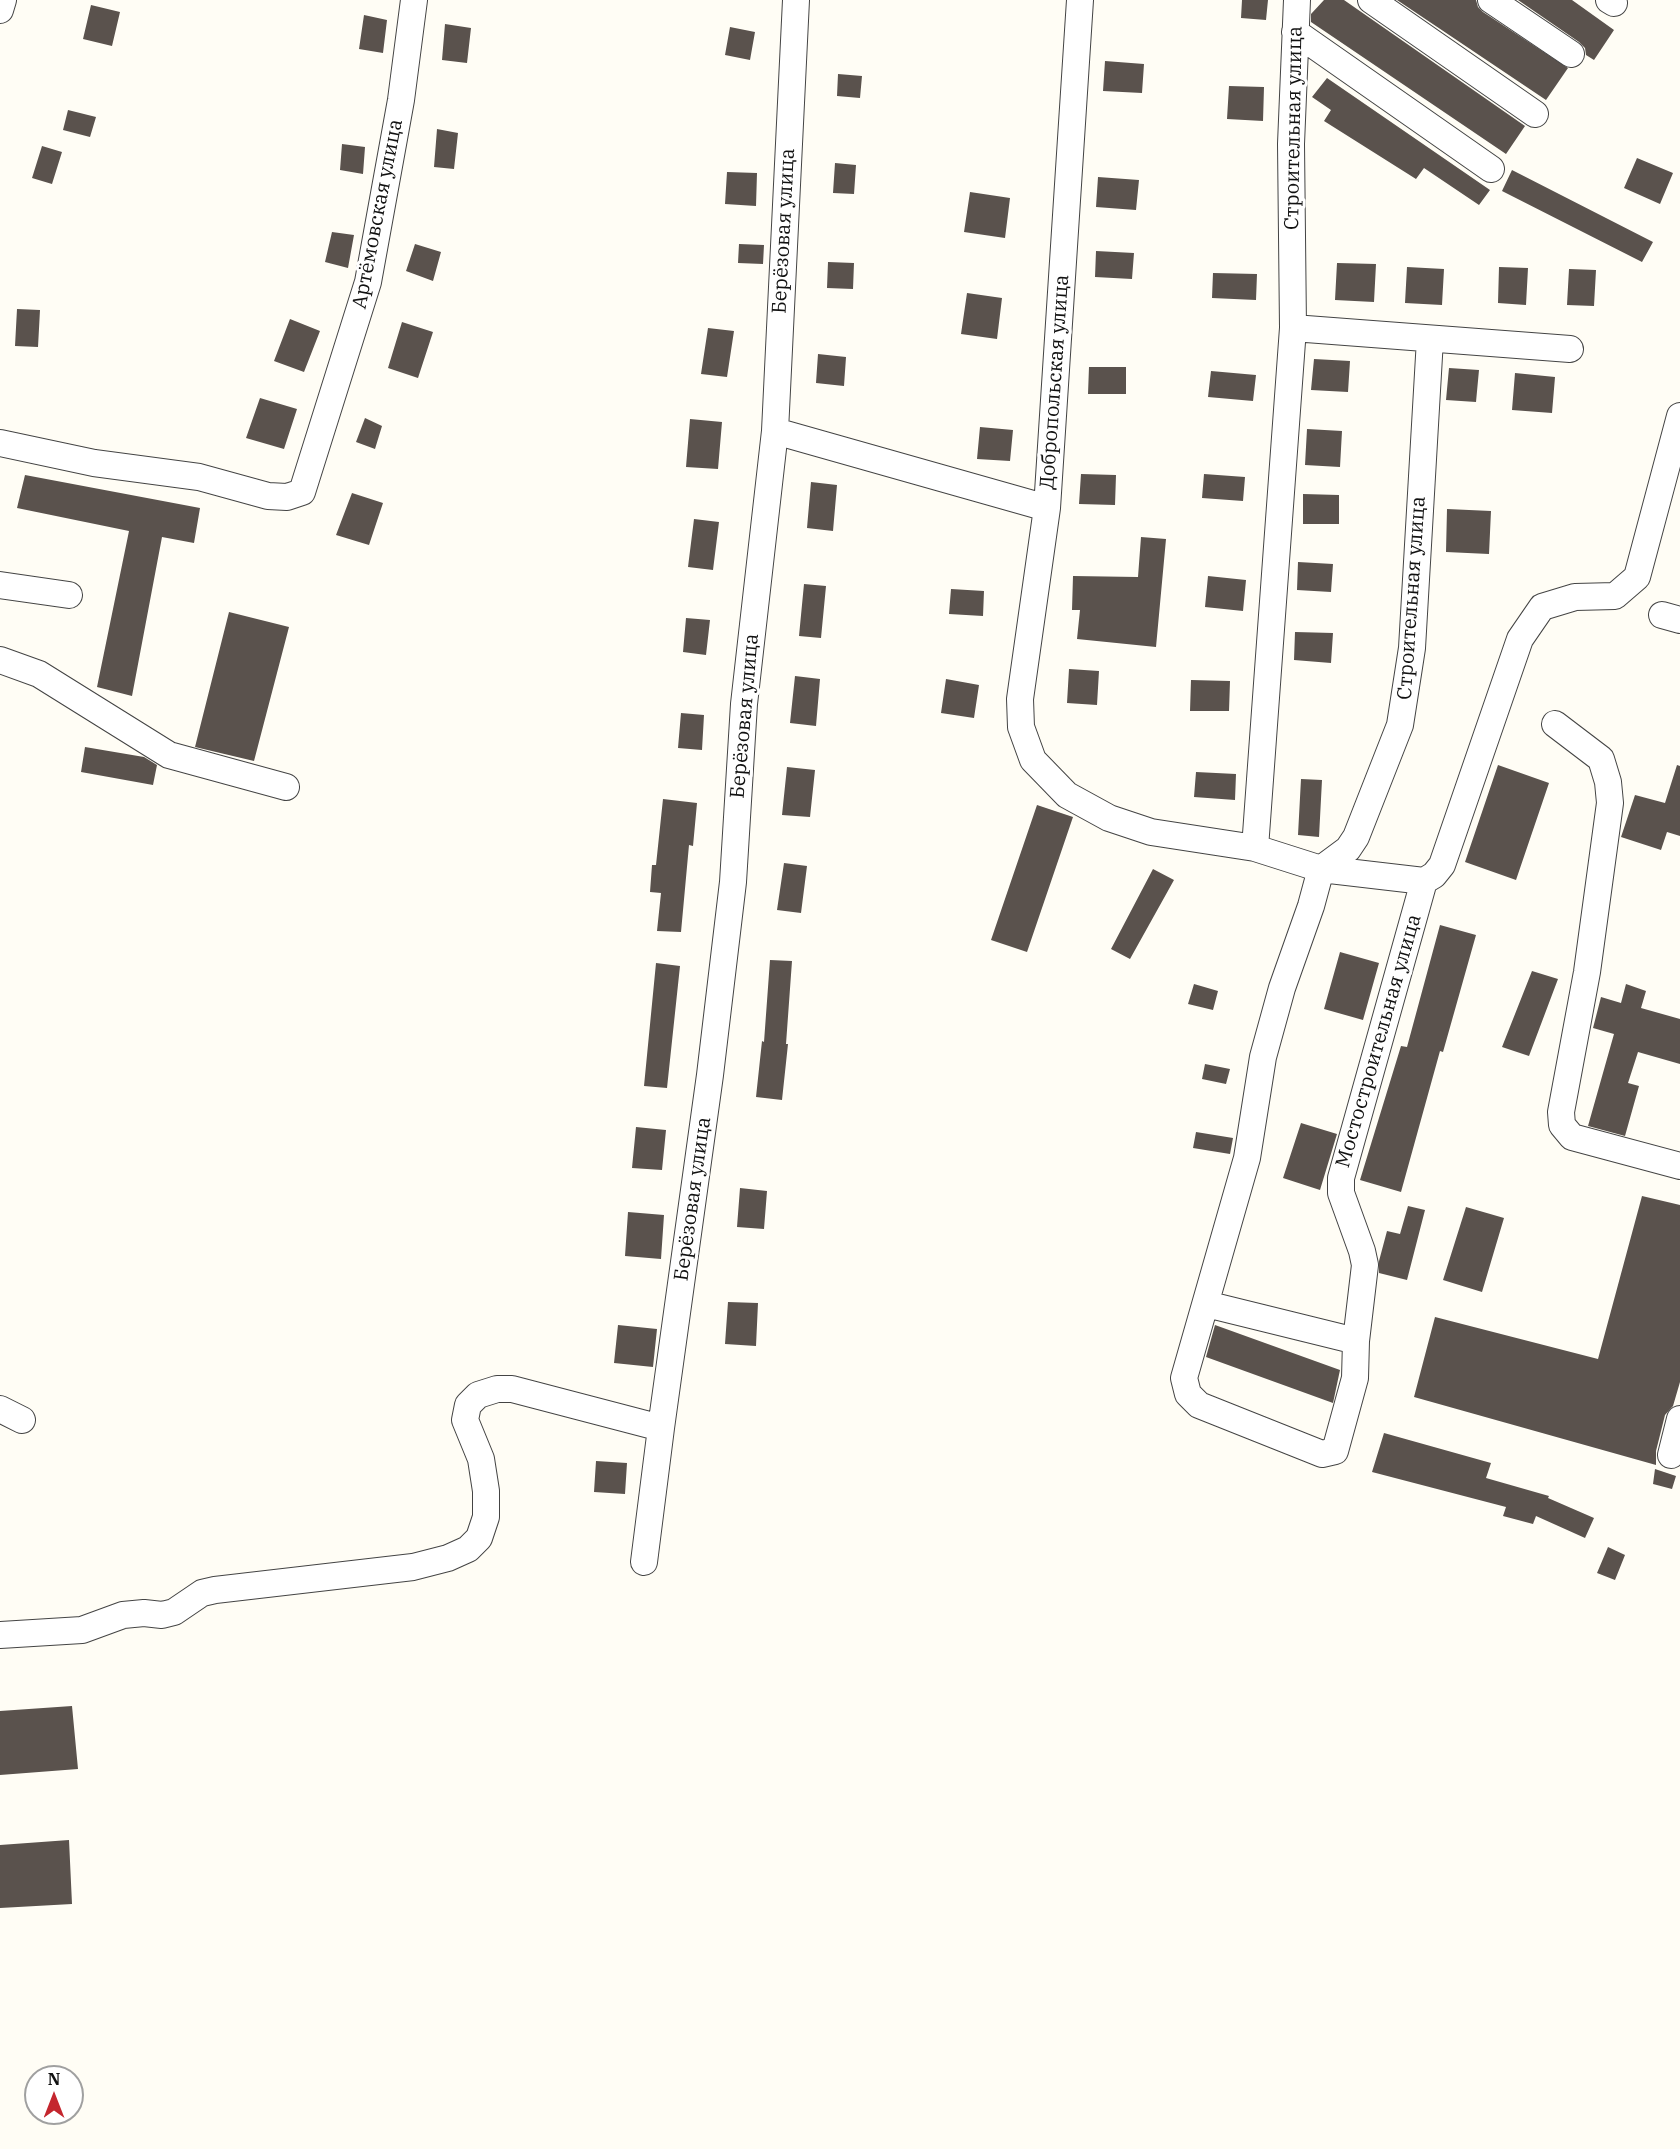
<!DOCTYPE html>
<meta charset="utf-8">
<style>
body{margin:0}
#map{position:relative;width:1680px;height:2149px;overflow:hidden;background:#fffdf5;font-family:"IBM Plex Serif",serif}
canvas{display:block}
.north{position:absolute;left:24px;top:2065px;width:60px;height:60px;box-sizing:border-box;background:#fff;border:2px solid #a0a0a0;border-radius:50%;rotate:0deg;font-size:16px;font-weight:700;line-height:24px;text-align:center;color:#111}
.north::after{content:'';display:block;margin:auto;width:21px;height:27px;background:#c4262e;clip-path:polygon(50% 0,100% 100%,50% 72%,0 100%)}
</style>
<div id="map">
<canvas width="1680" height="2149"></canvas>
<div class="north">N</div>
</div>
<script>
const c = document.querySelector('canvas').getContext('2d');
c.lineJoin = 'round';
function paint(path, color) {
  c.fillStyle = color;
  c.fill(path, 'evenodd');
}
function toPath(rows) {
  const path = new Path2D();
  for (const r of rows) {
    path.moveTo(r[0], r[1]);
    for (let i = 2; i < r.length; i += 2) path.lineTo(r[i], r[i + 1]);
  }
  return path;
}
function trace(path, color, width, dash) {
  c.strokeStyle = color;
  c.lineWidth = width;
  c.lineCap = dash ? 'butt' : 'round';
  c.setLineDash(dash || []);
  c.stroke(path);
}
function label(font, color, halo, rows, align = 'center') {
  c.font = font + ' "IBM Plex Serif",serif';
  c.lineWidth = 6;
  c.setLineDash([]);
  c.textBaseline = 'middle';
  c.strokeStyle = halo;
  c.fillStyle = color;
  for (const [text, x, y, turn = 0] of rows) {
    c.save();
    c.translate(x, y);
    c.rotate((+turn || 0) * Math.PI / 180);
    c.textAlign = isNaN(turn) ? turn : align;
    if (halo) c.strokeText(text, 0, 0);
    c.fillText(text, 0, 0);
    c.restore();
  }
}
paint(toPath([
 [1242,0,1268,0,1266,20,1241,18],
 [1324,0,1344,0,1525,126,1506,154,1311,22,1311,14],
 [1397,0,1476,0,1478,7,1483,12,1568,68,1546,100],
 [1518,0,1572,0,1614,30,1594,60,1586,55,1585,48,1579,42],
 [91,5,120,12,112,46,83,39],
 [364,15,387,20,383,53,359,49],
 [445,24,471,28,467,63,442,60],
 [730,27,755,32,750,60,725,55],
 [1105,61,1144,64,1142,93,1103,91],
 [838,74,862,76,860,98,837,96],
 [1327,78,1490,190,1479,205,1424,168,1416,179,1324,121,1331,110,1312,97],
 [1229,86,1264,87,1263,121,1227,119],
 [68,110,96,117,90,137,63,130],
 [437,129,458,133,454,169,434,167],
 [342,144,365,147,363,174,340,170],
 [42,146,62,152,52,184,32,178],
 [1637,158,1673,173,1660,204,1624,188],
 [835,163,856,165,854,194,833,193],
 [1512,170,1653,242,1642,262,1502,191],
 [727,172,757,173,756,206,725,204],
 [1098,177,1139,180,1136,210,1096,207],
 [970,192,1010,198,1005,238,964,232],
 [332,232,354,235,348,268,325,262],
 [415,244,441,252,433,281,406,271],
 [739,244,764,245,763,264,738,263],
 [1096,251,1134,253,1132,279,1095,277],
 [828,262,854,263,853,289,827,288],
 [1337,263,1376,264,1374,302,1335,300],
 [1407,267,1444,269,1442,305,1405,303],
 [1499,267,1528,268,1526,305,1498,303],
 [1569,269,1596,270,1594,306,1567,305],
 [1213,273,1257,274,1256,300,1212,298],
 [967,293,1002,298,997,339,961,334],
 [17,309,40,310,38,347,15,346],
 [290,319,320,331,304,372,274,361],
 [402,322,433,332,418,378,388,368],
 [708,328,734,331,727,377,701,374],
 [818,354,846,357,844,386,816,383],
 [1314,359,1350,361,1348,392,1311,390],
 [1089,367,1126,367,1126,394,1088,394],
 [1449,368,1479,370,1476,402,1446,400],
 [1211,371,1256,375,1253,401,1208,397],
 [1515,373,1555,377,1552,413,1512,410],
 [260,398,297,409,284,449,246,438],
 [365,418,382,426,375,449,356,442],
 [690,419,722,422,718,469,686,467],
 [980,427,1013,430,1010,461,977,459],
 [1307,429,1342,431,1340,467,1305,465],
 [1081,474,1116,475,1115,505,1079,504],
 [1204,474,1245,477,1243,501,1202,498],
 [25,475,200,508,194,543,162,537,132,696,97,687,129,531,17,508],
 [811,482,837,485,833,531,807,528],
 [352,493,383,503,369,545,336,535],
 [1303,494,1339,495,1339,524,1303,524],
 [1447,509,1491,511,1489,554,1446,552],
 [694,519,719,522,713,570,688,567],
 [1141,537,1166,539,1156,647,1077,639,1080,610,1072,610,1073,576,1138,577],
 [1298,562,1333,564,1331,592,1297,590],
 [1208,576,1246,580,1243,611,1205,607],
 [804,584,826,586,821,638,799,636],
 [951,589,984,591,983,616,949,614],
 [229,612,289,627,254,761,195,747],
 [686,618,710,620,706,655,683,652],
 [1295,632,1333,633,1331,663,1294,660],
 [1069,669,1099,671,1097,705,1067,703],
 [795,676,820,679,816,726,790,723],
 [946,679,979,685,974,718,941,713],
 [1191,680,1230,681,1229,711,1190,711],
 [681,713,704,715,702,750,678,748],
 [85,747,144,757,157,765,153,785,81,772],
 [1498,765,1549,783,1516,880,1465,862],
 [1677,765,1680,766,1680,836,1667,832,1661,850,1621,837,1635,795,1665,803],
 [787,767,815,770,810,817,782,815],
 [1196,772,1236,774,1235,800,1194,797],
 [1301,779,1322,780,1319,837,1298,835],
 [663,799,697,803,693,846,689,845,681,932,657,931,661,893,650,892,652,865,656,865],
 [1037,805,1073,817,1027,952,991,940],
 [784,863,807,866,801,913,777,910],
 [1153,869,1174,880,1130,959,1111,949],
 [1440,925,1476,935,1443,1052,1440,1051,1401,1192,1360,1180,1401,1046,1407,1047],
 [1340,952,1379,963,1363,1020,1324,1009],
 [770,960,792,961,786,1044,788,1044,782,1100,756,1097,762,1041,764,1042],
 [656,963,680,966,667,1088,644,1086],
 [1532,971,1558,979,1529,1056,1502,1047],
 [1194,984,1218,991,1213,1010,1188,1004],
 [1626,984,1646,991,1641,1008,1680,1019,1680,1064,1638,1052,1628,1083,1639,1086,1625,1136,1588,1126,1614,1034,1593,1028,1601,997,1621,1003],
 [1205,1064,1230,1069,1226,1084,1202,1079],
 [1301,1123,1337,1134,1320,1190,1283,1178],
 [636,1127,666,1130,662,1170,632,1168],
 [1196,1132,1233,1138,1230,1154,1193,1148],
 [740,1188,767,1191,764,1229,737,1227],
 [1642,1196,1680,1205,1680,1382,1673,1406,1665,1415,1656,1451,1656,1465,1414,1397,1435,1317,1598,1359],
 [1408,1206,1425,1210,1407,1280,1379,1273,1379,1261,1387,1231,1400,1234],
 [1466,1207,1504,1218,1482,1292,1443,1280],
 [628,1212,664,1215,661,1259,625,1256],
 [728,1302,758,1303,756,1346,725,1344],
 [618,1325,657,1329,653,1367,614,1363],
 [1215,1325,1340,1370,1333,1403,1206,1357],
 [1384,1433,1491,1463,1486,1478,1549,1496,1548,1498,1594,1518,1585,1538,1536,1516,1533,1524,1503,1516,1506,1507,1372,1472],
 [596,1461,627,1463,625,1494,594,1492],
 [1655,1469,1676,1476,1672,1489,1653,1484],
 [1608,1547,1625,1555,1615,1580,1597,1573],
 [72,1706,78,1769,0,1775,0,1711],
 [69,1840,72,1904,0,1908,0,1845]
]), '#5a524d');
const minor = toPath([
 [1080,0,1047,508,1020,699,1021,727,1033,760,1067,795,1109,818,1151,832,1255,848,1321,869,1424,881,1434,875,1442,865,1520,639,1542,607,1575,597,1615,596,1637,577,1680,416],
 [1371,0,1535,114],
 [1491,0,1571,54],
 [1609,0,1614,3],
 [0,10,3,0],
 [1295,32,1491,169],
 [1293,328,1570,349],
 [775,431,1047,508],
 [0,443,94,463,199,477,268,496,287,497,302,492,368,282,401,100,414,0],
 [0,585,69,595],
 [1662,615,1680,620],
 [0,660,39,674,169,755,286,787],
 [1555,724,1601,759,1608,782,1610,803,1587,972,1561,1112,1562,1125,1572,1137,1680,1166],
 [1255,848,1293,328,1291,144,1297,0],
 [1206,1304,1356,1341,1355,1378,1335,1451,1322,1454,1199,1405,1188,1394,1184,1378,1247,1158,1263,1057,1282,988,1311,906,1321,869,1348,849,1356,837,1400,725,1412,648,1430,339],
 [1356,1341,1365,1265,1362,1251,1341,1193,1341,1178,1424,881],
 [0,1409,22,1420],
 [1671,1455,1680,1419],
 [644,1562,661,1428,710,1075,733,882,744,704,775,431,796,0],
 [0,1635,82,1630,123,1615,144,1613,162,1615,174,1612,202,1593,215,1590,413,1567,448,1558,468,1549,479,1538,486,1517,486,1491,481,1459,465,1420,468,1405,478,1395,497,1389,512,1389,661,1428]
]);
trace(minor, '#444', 28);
trace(minor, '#fff', 26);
label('20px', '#111', '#fff', [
 ["Строительная улица",1294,128,-89],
 ["Артёмовская улица",378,214,-79],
 ["Берёзовая улица",784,231,-87],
 ["Добропольская улица",1055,382,-86],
 ["Строительная улица",1412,598,-86],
 ["Берёзовая улица",745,716,-85],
 ["Мостостроительная улица",1379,1041,-74],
 ["Берёзовая улица",693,1199,-82]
]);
</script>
